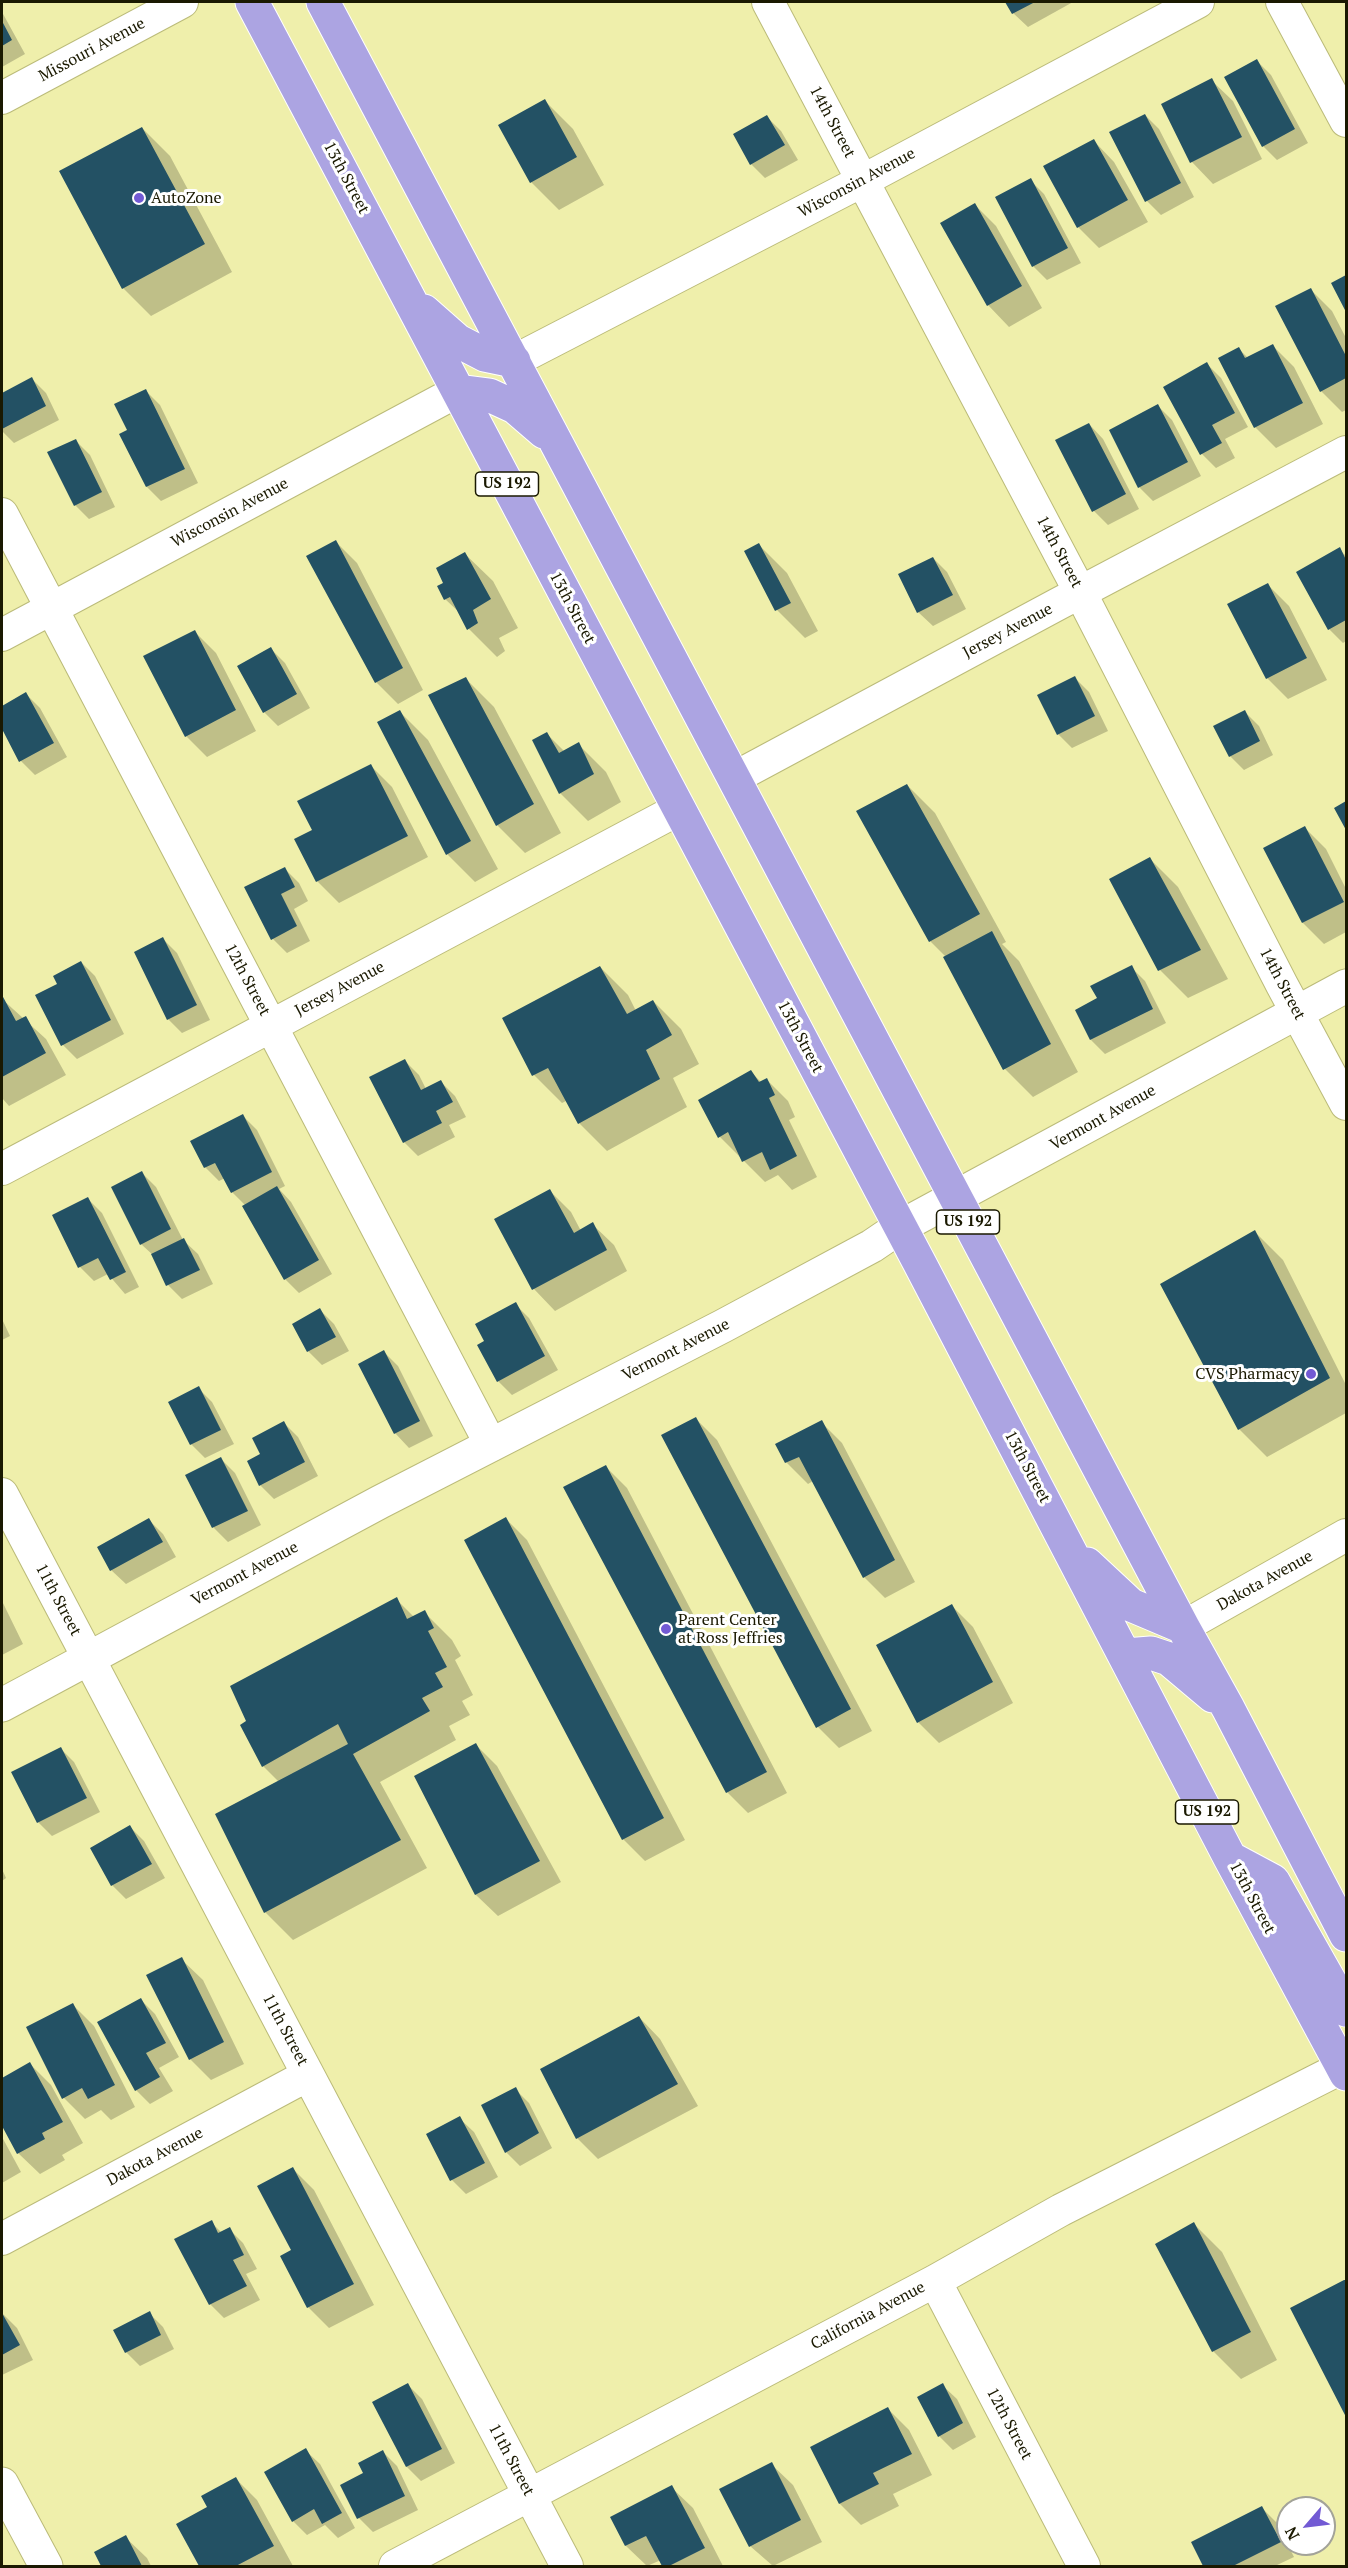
<!DOCTYPE html>
<style>
body{margin:0}
#map{position:relative;width:1348px;height:2568px;overflow:hidden;background:#efefab;font-family:"PT Serif",serif}
canvas{display:block}
.frame{position:absolute;inset:0;border:3px solid #1a1901;pointer-events:none}
.north{position:absolute;left:1276px;top:2496px;width:60px;height:60px;box-sizing:border-box;background:#fff;border:2px solid #a3a399;border-radius:50%;rotate:242deg;font-size:16px;font-weight:700;line-height:24px;text-align:center;color:#1a1901}
.north::after{content:'';display:block;margin:auto;width:21px;height:27px;background:#725ad4;clip-path:polygon(50% 0,100% 100%,50% 72%,0 100%)}
</style>
<div id="map">
<canvas width="1348" height="2568"></canvas>
<div class="frame"></div>
<div class="north">N</div>
</div>
<script>
const c = document.querySelector('canvas').getContext('2d');
c.lineJoin = 'round';
function paint(path, color) {
  c.fillStyle = color;
  c.fill(path, 'evenodd');
}
function toPath(rows) {
  const path = new Path2D();
  for (const r of rows) {
    path.moveTo(r[0], r[1]);
    for (let i = 2; i < r.length; i += 2) path.lineTo(r[i], r[i + 1]);
  }
  return path;
}
function trace(path, color, width, dash) {
  c.strokeStyle = color;
  c.lineWidth = width;
  c.lineCap = dash ? 'butt' : 'round';
  c.setLineDash(dash || []);
  c.stroke(path);
}
function label(font, color, halo, rows, align = 'center') {
  c.font = font + ' "PT Serif",serif';
  c.lineWidth = 6;
  c.setLineDash([]);
  c.textBaseline = 'middle';
  c.strokeStyle = halo;
  c.fillStyle = color;
  for (const [text, x, y, turn = 0] of rows) {
    c.save();
    c.translate(x, y);
    c.rotate((+turn || 0) * Math.PI / 180);
    c.textAlign = isNaN(turn) ? turn : align;
    if (halo) c.strokeText(text, 0, 0);
    c.fillText(text, 0, 0);
    c.restore();
  }
}
paint(toPath([
 [1007,2,1073,2,1028,27,1013,13],
 [2,12,25,54,2,67],
 [1257,61,1271,75,1308,143,1277,160,1263,146],
 [1211,80,1233,101,1262,159,1213,184,1192,162,1163,105],
 [545,101,573,129,604,185,559,210,531,182],
 [1145,115,1159,129,1194,197,1161,215,1147,201],
 [767,117,781,131,798,160,765,178,751,164],
 [142,128,170,156,232,272,151,316,123,288],
 [1093,140,1114,162,1148,222,1099,248,1078,227],
 [1030,180,1044,194,1081,263,1047,280,1033,266],
 [975,205,996,226,1042,308,1009,327,988,305,942,224],
 [1311,290,1332,311,1346,338,1346,410,1342,412,1321,391],
 [1273,346,1294,367,1323,424,1276,448,1255,427,1239,349,1248,358],
 [1207,364,1221,378,1248,427,1225,439,1235,458,1216,468,1202,454,1165,387],
 [32,379,46,393,59,420,14,443,2,431,2,395],
 [146,391,160,405,198,483,161,501,147,487,129,431],
 [1158,406,1172,420,1201,476,1153,501,1139,487],
 [1089,424,1103,439,1139,509,1108,525,1094,511],
 [76,441,90,455,115,507,89,519,75,505],
 [336,542,357,563,423,690,398,704,376,682,308,557],
 [759,545,787,573,818,631,805,638,777,610,746,552],
 [1339,549,1346,556,1346,641,1343,643,1329,629],
 [465,554,493,581,518,628,499,638,505,651,497,657,469,629,461,614,445,599,445,583],
 [933,558,947,572,966,609,933,626,918,612],
 [1268,585,1289,606,1327,680,1288,699,1267,678],
 [195,632,216,653,256,731,207,757,186,736],
 [271,649,285,663,310,708,278,726,264,712],
 [1075,678,1089,692,1108,731,1072,748,1058,734],
 [466,679,494,707,561,833,525,853,497,825],
 [26,694,40,708,67,757,35,775,21,761,2,726,2,707],
 [400,712,428,740,498,869,475,882,447,854],
 [1245,712,1259,726,1273,755,1244,770,1230,756],
 [547,734,565,752,578,744,606,772,621,802,588,821,560,793],
 [371,766,392,787,428,857,339,903,317,881,296,840,314,831],
 [907,785,935,813,1006,942,1002,944,1019,961,1078,1072,1033,1097,1005,1069,946,957,930,941],
 [1305,828,1326,849,1346,889,1346,932,1324,944,1303,923],
 [1150,859,1178,887,1228,979,1188,998,1160,970,1111,880],
 [285,869,299,883,308,901,294,909,310,941,287,953,273,939],
 [163,939,177,953,210,1020,182,1033,168,1019],
 [81,962,95,976,124,1034,77,1059,63,1045,59,985],
 [600,967,628,995,636,1011,653,1001,681,1029,699,1064,673,1078,687,1107,607,1151,579,1123,566,1101,562,1103,534,1075],
 [1131,967,1145,981,1166,1023,1105,1054,1091,1040,1099,999],
 [2,999,46,1039,66,1075,9,1106,2,1098],
 [405,1061,419,1075,426,1089,441,1082,455,1096,466,1117,449,1125,455,1137,418,1156,404,1142],
 [751,1072,761,1082,767,1080,788,1101,795,1117,789,1120,817,1177,792,1190,778,1175,765,1182,720,1137],
 [243,1116,257,1130,285,1186,279,1189,291,1202,332,1274,299,1293,285,1279,246,1206,232,1192,225,1178,219,1181,205,1167],
 [142,1173,156,1187,183,1240,198,1254,213,1284,182,1299,168,1285,154,1256,141,1244],
 [550,1191,571,1212,581,1231,592,1224,614,1245,627,1271,555,1311,534,1289,496,1220],
 [88,1199,102,1213,139,1287,125,1294,108,1274,94,1281,80,1267,54,1216],
 [1255,1232,1283,1260,1346,1385,1346,1413,1267,1457,1239,1429],
 [515,1304,529,1318,558,1370,512,1395,498,1381,486,1342],
 [320,1310,334,1324,349,1351,322,1365,308,1351],
 [2,1319,10,1336,2,1340],
 [384,1352,398,1366,433,1436,409,1448,395,1433],
 [198,1388,212,1402,234,1444,205,1458,191,1444],
 [696,1419,717,1440,872,1731,839,1748,818,1727],
 [821,1422,842,1443,915,1582,885,1598,864,1577,813,1481,808,1484,786,1462,777,1444],
 [284,1423,298,1437,318,1476,274,1499,260,1485,262,1455],
 [221,1459,235,1473,261,1525,228,1542,214,1528,188,1475],
 [606,1467,627,1488,787,1793,748,1813,727,1792],
 [506,1519,527,1540,685,1840,645,1861,623,1839,466,1540],
 [149,1520,163,1534,176,1557,126,1584,111,1570,99,1547],
 [396,1599,414,1617,424,1612,452,1640,461,1656,455,1660,473,1695,462,1701,470,1715,449,1726,456,1740,380,1782,427,1868,293,1940,265,1912,279,1782,263,1766],
 [2,1601,23,1644,2,1655],
 [952,1606,973,1627,1013,1703,939,1743,918,1722],
 [476,1745,497,1766,561,1882,498,1916,476,1895,416,1776],
 [60,1748,74,1762,100,1812,52,1836,38,1822,13,1772],
 [130,1827,144,1841,165,1878,126,1899,112,1885,92,1849],
 [2,1869,6,1878,2,1881],
 [181,1959,203,1980,244,2064,211,2080,190,2059],
 [141,2000,155,2014,179,2057,159,2068,173,2091,150,2104,136,2090],
 [73,2005,94,2026,135,2107,111,2120,101,2110,85,2119,64,2098],
 [639,2017,660,2039,698,2106,598,2159,577,2138],
 [30,2064,51,2085,83,2143,62,2155,65,2160,40,2174,18,2153,2,2123,2,2080],
 [515,2089,529,2103,552,2148,520,2166,506,2152],
 [459,2118,474,2132,498,2177,466,2194,452,2180],
 [2,2137,21,2172,2,2183],
 [293,2169,314,2190,374,2305,329,2328,308,2307,293,2251],
 [211,2222,222,2233,229,2229,243,2243,257,2269,246,2274,260,2300,224,2318,210,2304],
 [1194,2224,1222,2252,1277,2360,1241,2379,1213,2351],
 [1344,2282,1346,2282,1346,2414,1292,2309],
 [149,2313,163,2327,174,2349,140,2366,126,2352],
 [3,2314,17,2328,33,2360,2,2375],
 [408,2385,422,2399,455,2463,421,2481,407,2467,374,2402],
 [942,2385,957,2399,976,2437,953,2450,939,2436],
 [888,2409,909,2430,932,2475,893,2494,899,2506,861,2525,840,2504,812,2447],
 [305,2450,320,2464,355,2528,338,2538,325,2525,307,2535,293,2521],
 [383,2452,397,2466,418,2510,373,2532,359,2518,342,2485,365,2474],
 [771,2464,793,2485,822,2542,773,2566,750,2546],
 [236,2479,257,2500,293,2566,201,2566,178,2525,209,2508],
 [671,2487,693,2508,723,2566,664,2566,661,2560,647,2566,626,2546,612,2518],
 [1262,2508,1276,2522,1294,2557,1275,2566,1205,2566,1193,2543],
 [125,2537,147,2558,151,2566,103,2566,96,2553]
]), '#0003');
paint(toPath([
 [1005,2,1035,2,1012,14],
 [2,21,12,40,2,46],
 [1257,59,1295,129,1262,147,1224,77],
 [1212,78,1242,137,1190,163,1161,104],
 [545,99,577,157,530,183,498,125],
 [1145,114,1181,183,1145,202,1109,132],
 [767,115,785,145,750,165,733,134],
 [142,127,205,244,122,289,59,171],
 [1094,139,1128,200,1077,228,1043,166],
 [1031,178,1068,248,1032,267,995,197],
 [975,203,1022,286,987,306,940,223],
 [1346,275,1346,312,1331,283],
 [1311,288,1346,356,1346,378,1320,392,1275,306],
 [1273,344,1303,403,1254,428,1218,358,1239,347,1245,358],
 [1207,362,1235,413,1212,425,1222,443,1200,455,1163,387],
 [32,377,46,406,2,429,2,393],
 [146,389,185,469,146,487,119,434,127,430,114,404],
 [1158,404,1188,462,1138,488,1109,430],
 [1089,423,1126,494,1092,512,1055,440],
 [76,439,102,492,74,506,47,452],
 [336,540,403,668,375,683,306,556],
 [759,543,791,603,775,611,744,551],
 [1340,547,1346,560,1346,620,1328,630,1296,572],
 [465,552,491,599,473,610,478,623,467,630,450,597,444,600,437,586,443,583,436,568],
 [933,557,953,595,917,613,898,574],
 [1268,583,1307,658,1266,679,1227,604],
 [195,630,236,710,185,737,143,656],
 [271,647,297,694,263,713,237,666],
 [1075,676,1095,716,1057,735,1037,695],
 [466,677,534,804,496,826,428,695],
 [26,692,54,743,19,762,2,729,2,706],
 [400,710,471,841,446,855,377,722],
 [1245,710,1260,741,1229,757,1213,726],
 [547,732,559,753,579,742,594,774,559,794,532,740],
 [371,764,408,836,316,882,294,839,312,830,297,801],
 [907,784,980,914,929,942,856,811],
 [1346,801,1346,830,1334,808],
 [1305,826,1344,902,1302,923,1263,848],
 [1150,857,1201,950,1158,971,1109,879],
 [285,867,295,887,281,894,297,926,271,940,244,887],
 [992,931,1051,1044,1003,1070,943,957],
 [163,937,197,1005,167,1020,134,952],
 [81,961,111,1020,61,1046,35,995,57,984,53,976],
 [1132,965,1153,1009,1090,1040,1075,1010,1097,998,1090,986],
 [600,966,627,1014,653,1000,672,1035,646,1050,660,1079,578,1124,548,1068,532,1076,502,1018],
 [2,995,16,1021,26,1016,46,1053,2,1077],
 [405,1059,421,1090,441,1080,453,1102,436,1111,442,1123,403,1143,369,1077],
 [751,1070,759,1082,767,1078,775,1095,769,1098,797,1156,770,1170,762,1152,742,1162,728,1132,718,1138,698,1100],
 [243,1114,272,1172,231,1193,215,1163,204,1168,190,1141],
 [142,1171,171,1229,140,1245,111,1187],
 [277,1186,319,1260,284,1280,242,1206],
 [550,1189,574,1233,593,1222,607,1250,532,1290,494,1219],
 [88,1197,126,1272,110,1280,98,1258,78,1268,52,1215],
 [1255,1230,1330,1378,1238,1430,1160,1284],
 [184,1238,200,1270,166,1286,151,1254],
 [516,1302,545,1356,497,1382,477,1345,484,1341,475,1324],
 [320,1308,336,1337,307,1352,292,1324],
 [384,1350,420,1421,394,1434,358,1364],
 [199,1386,221,1430,190,1445,168,1402],
 [696,1417,851,1709,816,1728,661,1435],
 [822,1420,895,1560,863,1578,799,1457,785,1463,775,1444],
 [284,1421,305,1462,259,1486,247,1461,260,1454,252,1438],
 [221,1457,248,1511,212,1528,185,1475],
 [606,1465,767,1772,726,1793,563,1487],
 [506,1517,664,1818,622,1840,464,1540],
 [149,1518,163,1542,110,1571,97,1547],
 [397,1597,407,1619,425,1610,434,1628,428,1631,447,1667,435,1673,443,1687,422,1698,430,1711,353,1754,401,1840,264,1913,215,1814,348,1744,338,1724,262,1767,240,1725,246,1721,230,1686],
 [952,1604,993,1682,917,1723,876,1645],
 [476,1743,540,1861,475,1895,414,1776],
 [61,1747,87,1798,37,1823,11,1772],
 [130,1825,152,1864,111,1886,90,1848],
 [182,1957,224,2042,189,2060,146,1975],
 [141,1998,166,2043,146,2053,160,2077,135,2091,97,2022],
 [73,2003,115,2085,88,2099,82,2088,62,2099,26,2027],
 [639,2016,678,2084,576,2139,540,2069],
 [30,2062,63,2122,42,2133,45,2139,17,2154,2,2126,2,2078],
 [516,2087,539,2133,505,2153,481,2105],
 [460,2116,485,2163,450,2181,426,2134],
 [293,2167,354,2284,307,2308,280,2256,291,2250,257,2186],
 [212,2220,218,2233,230,2227,244,2255,233,2260,247,2286,209,2305,174,2239],
 [1194,2222,1251,2332,1212,2352,1155,2244],
 [1344,2280,1346,2280,1346,2417,1290,2308],
 [150,2311,161,2335,125,2353,113,2330],
 [2,2313,20,2345,2,2355],
 [408,2383,442,2449,406,2467,372,2402],
 [943,2383,963,2423,938,2437,917,2397],
 [888,2407,912,2454,873,2473,879,2484,839,2504,810,2447],
 [306,2448,342,2513,322,2524,314,2509,292,2522,264,2472],
 [383,2450,405,2496,357,2519,340,2485,363,2473,358,2463],
 [772,2462,801,2520,749,2547,719,2489],
 [236,2477,274,2546,236,2566,199,2566,176,2524,207,2507,201,2496],
 [672,2485,705,2548,669,2566,662,2566,646,2536,625,2546,610,2517],
 [1262,2506,1281,2542,1233,2566,1203,2566,1191,2542],
 [126,2535,142,2566,101,2566,94,2552]
]), '#235164');
const minor = toPath([
 [768,2,1080,592,1282,985,1346,1104],
 [1282,2,1346,121],
 [2,98,182,2],
 [514,361,864,180,1198,2],
 [2,514,491,1445],
 [2,635,458,391],
 [734,778,1058,604,1346,452],
 [2,1169,679,809],
 [2,1494,567,2566],
 [1183,1627,1346,1535],
 [2,2239,308,2075],
 [935,2281,1084,2566],
 [395,2566,935,2281,1061,2210,1343,2067]
]);
const tertiary = toPath([
 [2,1705,380,1502,723,1326,872,1246,900,1227],
 [2,2484,46,2566]
]);
const secondary = toPath([
 [900,1227,1346,986]
]);
const trunk = toPath([
 [252,2,919,1262,1230,1858,1346,2074],
 [323,2,1183,1627,1228,1708,1346,1935],
 [424,311,458,341,485,355,514,361],
 [458,391,489,395,515,407,544,432],
 [1087,1564,1131,1605,1183,1627],
 [1126,1655,1151,1653,1169,1659,1213,1696],
 [1230,1858,1273,1881,1346,2010]
]);
trace(minor, '#bbbb79', 34);
trace(tertiary, '#bbbb79', 35);
trace(secondary, '#bbbb79', 35);
trace(trunk, '#fff', 35);
trace(minor, '#fff', 32);
trace(tertiary, '#fff', 33);
trace(secondary, '#fff', 33);
trace(trunk, '#aca4e2', 33);
for (const [x, y, r, color] of [
 [139,198,6,"#725ad4"],
 [1311,1374,6,"#725ad4"],
 [666,1629,6,"#725ad4"]
]) {
  const dot = new Path2D();
  dot.arc(x, y, r, 0, 2 * Math.PI);
  c.fillStyle = color;
  c.fill(dot);
  trace(dot, '#fff', 2);
}
for (const [x, y, w] of [
 [507,484,63],
 [968,1222,63],
 [1207,1812,63]
]) {
  const box = new Path2D();
  box.roundRect(x - w / 2, y - 12, w, 24, 4.5);
  c.fillStyle = '#fff';
  c.fill(box);
  trace(box, '#1a1901', 1.5);
}
label('bold 15px', '#1a1901', null, [
 ["US 192",507,484],
 ["US 192",968,1222],
 ["US 192",1207,1812]
]);
label('16px', '#1a1901', '#fff', [
 ["Missouri Avenue",92,50,-28],
 ["14th Street",832,122,62],
 ["13th Street",346,178,62],
 ["Wisconsin Avenue",857,183,-28],
 ["Wisconsin Avenue",230,513,-28],
 ["14th Street",1059,552,62],
 ["13th Street",572,608,62],
 ["Jersey Avenue",1008,631,-28],
 ["12th Street",247,980,62],
 ["14th Street",1282,984,62],
 ["Jersey Avenue",340,989,-28],
 ["13th Street",800,1037,62],
 ["Vermont Avenue",1103,1118,-29],
 ["Vermont Avenue",676,1350,-27],
 ["13th Street",1027,1467,62],
 ["Vermont Avenue",245,1574,-28],
 ["Dakota Avenue",1265,1581,-29],
 ["11th Street",58,1600,62],
 ["13th Street",1252,1898,62],
 ["11th Street",285,2030,62],
 ["Dakota Avenue",155,2157,-28],
 ["California Avenue",868,2316,-28],
 ["12th Street",1009,2424,62],
 ["11th Street",511,2460,62]
]);
label('16px', '#1a1901', '#fff', [
 ["AutoZone",151,198],
 ["CVS Pharmacy",1299,1374,"right"],
 ["Parent Center",678,1620],
 ["at Ross Jeffries",678,1638]
], 'left');
</script>
